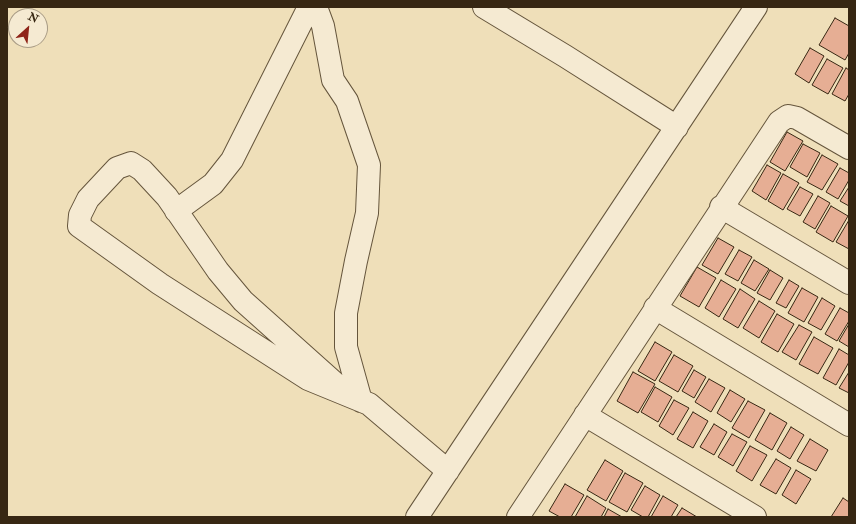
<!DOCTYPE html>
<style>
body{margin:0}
#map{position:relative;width:856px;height:524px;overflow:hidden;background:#efdfb9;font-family:"IM FELL Double Pica",serif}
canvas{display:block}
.frame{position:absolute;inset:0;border:8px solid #372713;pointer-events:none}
.north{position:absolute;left:8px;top:8px;width:40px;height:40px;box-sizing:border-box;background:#f5ead2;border:1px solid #a99c86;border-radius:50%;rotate:27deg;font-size:11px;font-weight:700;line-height:16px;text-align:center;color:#372713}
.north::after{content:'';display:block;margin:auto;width:14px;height:18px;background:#8f2418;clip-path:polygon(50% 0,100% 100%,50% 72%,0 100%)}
</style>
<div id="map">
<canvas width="856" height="524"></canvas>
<div class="frame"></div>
<div class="north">N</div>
</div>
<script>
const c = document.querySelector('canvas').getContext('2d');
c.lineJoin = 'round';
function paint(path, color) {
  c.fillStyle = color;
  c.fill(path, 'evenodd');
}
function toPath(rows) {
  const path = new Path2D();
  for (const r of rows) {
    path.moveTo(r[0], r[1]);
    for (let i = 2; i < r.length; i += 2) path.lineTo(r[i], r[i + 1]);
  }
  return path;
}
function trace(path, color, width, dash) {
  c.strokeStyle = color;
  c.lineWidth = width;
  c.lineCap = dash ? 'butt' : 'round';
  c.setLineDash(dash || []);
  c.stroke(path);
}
const building = toPath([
 [835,18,849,26,849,53,845,60,819,45,835,18],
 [810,48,824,56,809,83,795,74,810,48],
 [827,59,843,68,828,94,812,85,827,59],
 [846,68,849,70,849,94,845,101,832,94,846,68],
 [787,132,803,141,785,171,770,162,787,132],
 [803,144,820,153,807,177,790,167,803,144],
 [822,155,838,164,822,190,807,182,822,155],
 [767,165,781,173,766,200,752,191,767,165],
 [840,168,849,173,849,180,838,199,826,192,840,168],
 [783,174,799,183,783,210,768,201,783,174],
 [800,187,813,194,800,216,787,209,800,187],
 [849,187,849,206,840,201,849,187],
 [818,196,830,203,815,229,803,222,818,196],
 [831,206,848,216,833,242,816,232,831,206],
 [849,220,849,249,836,242,849,220],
 [718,238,734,247,718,274,702,265,718,238],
 [739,250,752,257,738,281,725,274,739,250],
 [754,260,769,269,755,291,741,283,754,260],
 [697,267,716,278,699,307,680,296,697,267],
 [770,270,783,278,770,300,757,293,770,270],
 [721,280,736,289,719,317,705,308,721,280],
 [789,280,799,286,786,308,776,303,789,280],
 [802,288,818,297,804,322,788,313,802,288],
 [740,289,755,299,738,328,723,319,740,289],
 [822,298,835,306,821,330,808,323,822,298],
 [759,301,775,311,759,338,743,328,759,301],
 [840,308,849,313,849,321,837,341,825,334,840,308],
 [777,314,794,324,778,352,761,342,777,314],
 [849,324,849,347,839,341,849,324],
 [799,325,812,332,796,360,782,352,799,325],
 [814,337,833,348,818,374,799,364,814,337],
 [655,342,672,352,655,381,638,371,655,342],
 [839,349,849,355,849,362,836,385,823,378,839,349],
 [674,355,693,366,678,392,659,381,674,355],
 [694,370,706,377,694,398,682,391,694,370],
 [633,372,655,384,638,413,617,401,633,372],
 [849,372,849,393,839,388,849,372],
 [709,379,725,388,711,412,695,402,709,379],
 [655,387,672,397,658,422,641,412,655,387],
 [730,390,745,399,731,422,717,413,730,390],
 [674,400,689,408,673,435,659,426,674,400],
 [748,401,765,410,749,438,732,428,748,401],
 [693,412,708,421,693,448,677,439,693,412],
 [770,413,787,423,772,450,755,440,770,413],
 [714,424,727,432,714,455,700,447,714,424],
 [791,427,804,435,790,459,777,451,791,427],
 [732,434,747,442,733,466,718,457,732,434],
 [810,439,828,450,816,471,797,461,810,439],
 [750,446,767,455,752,481,736,471,750,446],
 [776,459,791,468,776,494,760,485,776,459],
 [605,460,623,471,606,501,587,490,605,460],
 [796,470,811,479,796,504,782,495,796,470],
 [625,473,643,483,627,512,609,502,625,473],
 [565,484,584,495,571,517,560,517,549,511,565,484],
 [645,486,660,495,648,517,643,517,631,510,645,486],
 [587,496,606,508,601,517,575,517,587,496],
 [663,496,678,505,671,517,651,517,663,496],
 [843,498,849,502,849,517,831,517,843,498],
 [682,508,697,517,676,517,682,508],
 [608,509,622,517,604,517,608,509]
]);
paint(building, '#e6ae94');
trace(building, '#372713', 1);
const minor = toPath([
 [316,7,323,26,333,80,347,101,369,165,367,213,356,261,346,313,346,347,361,401],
 [484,7,565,56,677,127],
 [721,207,849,283],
 [176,211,213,184,232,160,309,7],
 [655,308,849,425],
 [347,394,243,301,218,271,167,197,142,170,131,163,117,168,88,199,80,215,79,226,160,284,308,379,369,404,448,471],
 [585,415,755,517],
 [417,517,756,7],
 [518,517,779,122,788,116,797,118,849,148]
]);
trace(minor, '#65553c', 24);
trace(minor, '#f5ead2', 22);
</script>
